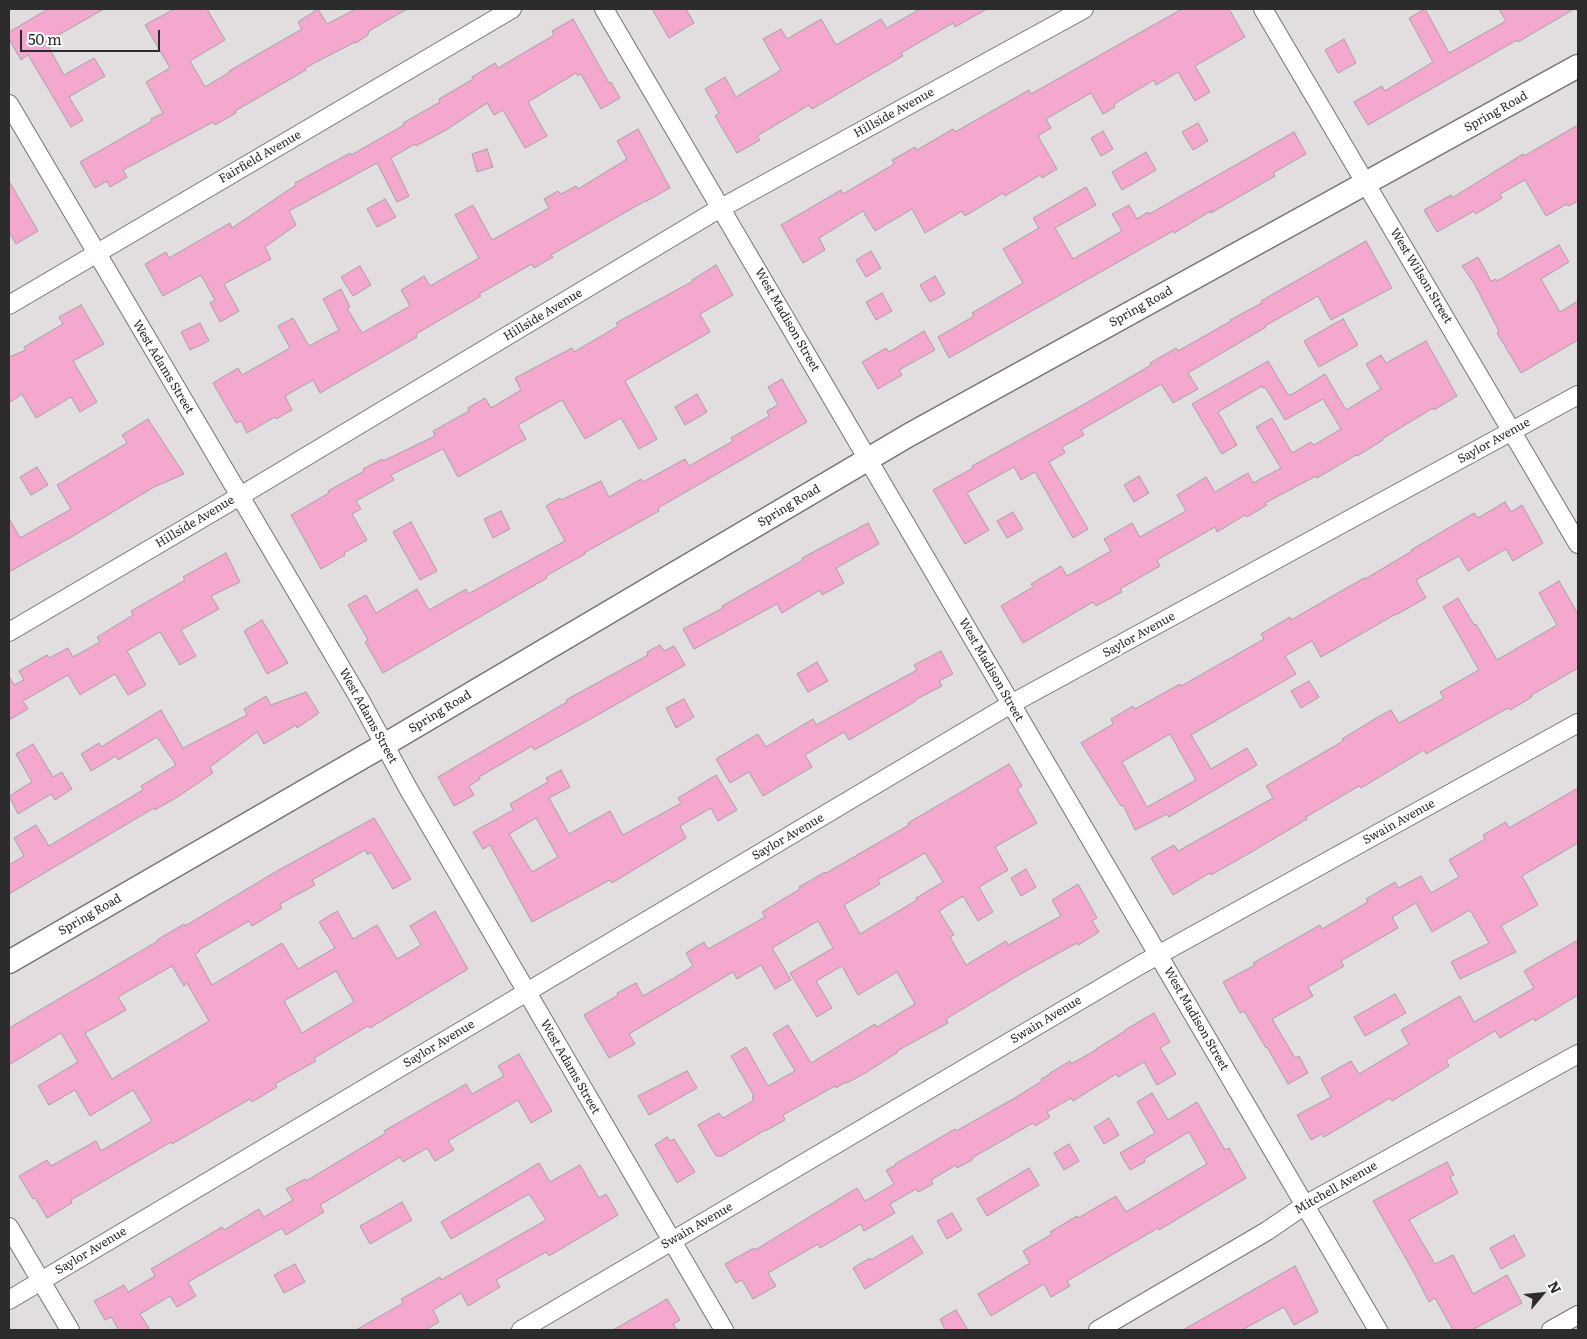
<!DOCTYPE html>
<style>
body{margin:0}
#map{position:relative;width:1587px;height:1339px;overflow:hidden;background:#e2dddf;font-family:Literata,serif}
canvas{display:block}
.frame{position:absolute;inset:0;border:10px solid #2d2c2c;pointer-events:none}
.north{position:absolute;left:1517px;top:1269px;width:50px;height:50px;-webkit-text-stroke:4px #fff;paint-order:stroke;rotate:62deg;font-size:14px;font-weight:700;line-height:20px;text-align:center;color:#2d2c2c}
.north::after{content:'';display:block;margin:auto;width:18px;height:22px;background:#2d2c2c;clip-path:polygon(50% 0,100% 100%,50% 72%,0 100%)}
.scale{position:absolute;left:20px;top:30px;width:140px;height:22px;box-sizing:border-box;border:2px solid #2d2c2c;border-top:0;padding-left:6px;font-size:15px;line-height:18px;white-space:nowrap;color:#2d2c2c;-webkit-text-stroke:4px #fff;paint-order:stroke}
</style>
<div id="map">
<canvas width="1587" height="1339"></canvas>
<div class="frame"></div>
<div class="north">N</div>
<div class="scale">50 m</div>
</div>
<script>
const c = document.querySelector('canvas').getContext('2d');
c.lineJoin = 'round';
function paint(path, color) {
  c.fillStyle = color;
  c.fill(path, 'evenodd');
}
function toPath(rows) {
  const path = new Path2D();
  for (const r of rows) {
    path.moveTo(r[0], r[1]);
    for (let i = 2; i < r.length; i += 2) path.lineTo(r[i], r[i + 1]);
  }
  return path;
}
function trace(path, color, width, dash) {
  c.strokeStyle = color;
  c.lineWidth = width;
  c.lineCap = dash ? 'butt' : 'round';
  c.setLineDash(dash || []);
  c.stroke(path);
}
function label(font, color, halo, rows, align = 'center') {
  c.font = font + ' Literata,serif';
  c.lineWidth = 5;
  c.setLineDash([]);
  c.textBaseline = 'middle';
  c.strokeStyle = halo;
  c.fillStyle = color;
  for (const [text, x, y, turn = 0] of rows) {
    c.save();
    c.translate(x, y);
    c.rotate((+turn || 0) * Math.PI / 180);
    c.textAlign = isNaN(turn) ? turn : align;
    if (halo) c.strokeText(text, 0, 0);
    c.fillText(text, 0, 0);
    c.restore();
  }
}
const building = toPath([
 [48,9,104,9,46,42,64,75,94,58,105,76,69,97,83,120,71,127,28,55,21,60,9,39,9,32,48,9],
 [174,9,207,9,225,40,190,61,205,87,230,72,229,71,302,29,298,22,318,9,327,24,356,9,407,9,369,31,368,35,356,43,355,42,305,68,306,70,235,111,236,113,215,125,213,122,123,170,127,177,110,187,107,181,95,188,80,162,152,121,151,119,163,113,146,82,170,68,145,25,174,9],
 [652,9,686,9,694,23,669,38,652,9],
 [920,9,987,9,955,27,953,23,901,53,903,56,812,109,809,105,757,136,760,140,737,153,715,116,719,113,705,89,725,77,736,97,781,70,763,39,781,29,787,39,821,19,836,45,881,19,887,28,920,9],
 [1182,9,1229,9,1245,37,1195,66,1210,92,1195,101,1178,72,1156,85,1154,80,1114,104,1115,107,1103,114,1091,93,1046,119,1051,128,1038,136,1057,169,1042,178,1040,175,1005,196,1003,193,965,216,962,211,925,233,912,209,875,231,863,211,819,238,825,250,803,263,781,225,841,190,843,194,894,164,892,160,915,147,917,150,953,129,955,132,1029,90,1031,94,1182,9],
 [1425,9,1449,53,1506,21,1499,9,1574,9,1518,42,1517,40,1368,125,1354,102,1382,86,1385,91,1433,62,1409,18,1425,9],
 [573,19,609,83,611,82,620,98,601,109,581,74,578,76,576,73,528,102,547,136,525,148,503,110,494,115,487,103,446,130,416,146,415,144,391,158,409,196,397,202,377,163,289,211,296,225,265,247,271,259,224,284,239,311,220,322,210,303,215,300,201,275,163,296,145,264,166,252,169,258,230,223,232,228,296,185,295,183,350,153,351,155,404,125,403,123,440,102,439,99,473,79,472,77,495,63,498,68,554,35,552,31,573,19],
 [1344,39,1356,63,1338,73,1325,50,1344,39],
 [1198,123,1208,141,1193,150,1182,132,1198,123],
 [1578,125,1578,201,1568,206,1567,204,1546,216,1525,180,1500,194,1502,198,1476,214,1474,211,1437,232,1424,210,1451,195,1452,198,1523,154,1524,156,1578,125],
 [638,129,670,188,645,202,645,201,551,255,553,257,534,268,532,264,479,294,481,296,416,334,417,337,320,393,313,380,285,396,292,410,276,419,275,417,247,433,241,421,236,423,213,383,238,368,242,375,290,348,278,326,293,318,309,346,339,330,323,299,341,289,350,307,347,308,362,333,410,306,401,290,424,276,430,286,479,258,455,215,473,205,492,240,549,208,544,199,558,191,561,194,576,186,578,189,627,159,617,141,638,129],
 [1103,131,1113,149,1101,156,1091,138,1103,131],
 [1294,132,1306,154,1273,173,1275,176,1211,213,1211,211,1174,233,1173,231,1134,253,949,358,938,337,974,316,972,313,1023,283,1003,249,1039,228,1033,218,1086,187,1096,205,1055,228,1073,259,1122,231,1112,214,1129,205,1137,219,1148,212,1149,214,1294,132],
 [487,149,493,167,477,172,472,154,487,149],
 [1146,152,1156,170,1122,190,1112,172,1146,152],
 [9,181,38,231,16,244,9,232,9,181],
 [385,199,396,217,377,227,367,209,385,199],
 [1366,241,1392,288,1331,320,1318,296,1265,326,1266,327,1188,373,1198,389,1173,403,1161,384,1081,430,1084,435,1062,447,1065,453,1049,462,1088,529,1073,538,1035,472,1021,480,1014,467,967,493,989,530,965,544,933,490,973,468,972,466,1083,405,1151,365,1150,363,1176,348,1178,351,1231,321,1230,320,1262,303,1261,301,1366,241],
 [1559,245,1569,262,1541,279,1560,312,1578,301,1578,340,1521,373,1497,333,1499,331,1474,283,1462,266,1478,257,1491,281,1496,279,1497,281,1559,245],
 [871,251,881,268,866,277,856,260,871,251],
 [716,265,733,295,700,314,710,332,625,381,657,439,639,449,621,418,585,439,562,400,518,425,526,439,458,477,443,449,391,475,394,480,356,501,361,509,352,514,367,540,344,553,345,555,321,569,291,515,329,493,328,491,364,471,363,469,382,459,383,461,435,436,433,431,469,411,468,408,485,398,491,408,521,390,515,378,572,348,574,352,618,326,616,323,693,281,692,280,716,265],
 [360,266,371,285,353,296,341,277,360,266],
 [935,276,945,294,930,302,920,285,935,276],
 [882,293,892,311,876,320,866,302,882,293],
 [81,305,104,344,73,361,97,402,80,412,71,397,36,418,22,394,9,403,9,357,26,350,24,347,63,324,59,317,81,305],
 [1343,319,1358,345,1319,367,1304,341,1343,319],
 [200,323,209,341,190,350,181,332,200,323],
 [924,331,935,350,899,370,902,375,878,389,862,362,886,348,889,352,924,331],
 [1426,341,1457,396,1434,410,1433,408,1382,439,1383,440,1357,456,1356,455,1317,478,1316,476,1265,503,1267,505,1247,517,1245,515,1217,532,1215,527,1157,560,1160,566,1120,589,1122,592,1096,606,1093,602,1023,643,1001,606,1033,587,1031,584,1061,566,1067,576,1111,551,1104,539,1132,523,1140,537,1186,511,1177,495,1206,477,1215,492,1248,473,1253,483,1281,468,1256,427,1272,418,1292,453,1311,442,1314,445,1341,429,1323,399,1285,420,1265,387,1263,388,1262,386,1218,412,1237,445,1222,454,1192,404,1268,361,1288,395,1290,394,1291,395,1325,374,1346,410,1381,389,1366,364,1381,355,1386,363,1426,341],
 [782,379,807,422,658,508,659,511,584,553,585,554,546,576,547,578,383,673,365,642,368,640,348,605,366,595,376,613,417,589,429,610,466,589,468,594,565,541,546,506,560,498,561,500,601,481,609,497,641,479,643,482,685,459,689,466,733,441,731,438,769,416,767,411,778,405,768,387,782,379],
 [697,394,707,412,685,425,675,407,697,394],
 [148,419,184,474,154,487,73,536,9,572,9,518,20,538,71,509,57,485,127,443,122,435,148,419],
 [37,467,48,485,31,495,20,477,37,467],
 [1139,476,1149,493,1134,502,1124,485,1139,476],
 [1505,502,1511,512,1522,505,1543,543,1513,561,1506,549,1468,571,1459,556,1416,580,1426,598,1396,615,1396,614,1321,657,1312,641,1285,656,1296,674,1191,735,1211,769,1247,748,1257,765,1169,817,1167,814,1135,830,1123,805,1121,806,1081,743,1113,724,1111,719,1133,706,1135,709,1180,684,1181,686,1264,639,1261,634,1290,617,1291,620,1364,578,1365,579,1412,551,1411,550,1474,513,1478,518,1505,502],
 [1170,734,1196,780,1147,807,1122,762,1170,734],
 [501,511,510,529,493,538,484,519,501,511],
 [1013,512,1023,529,1007,538,997,521,1013,512],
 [411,522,437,571,420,580,393,532,411,522],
 [868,523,879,544,836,568,844,583,822,595,820,590,782,613,777,604,694,649,683,629,723,608,722,606,803,560,802,558,868,523],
 [226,553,240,582,211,596,219,609,181,630,196,656,180,665,160,632,127,651,146,685,128,695,115,674,80,695,68,675,23,701,28,709,9,720,9,676,14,685,24,680,19,671,47,655,49,658,68,648,73,657,100,642,97,637,133,615,131,611,185,580,183,577,226,553],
 [1559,581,1578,614,1578,668,1530,696,1532,697,1510,710,1508,708,1426,754,1424,750,1361,788,1359,786,1306,817,1307,819,1248,854,1211,875,1210,873,1173,895,1151,858,1174,845,1178,851,1273,798,1266,786,1343,741,1342,739,1378,717,1391,710,1399,723,1444,698,1440,692,1479,670,1443,607,1458,598,1474,625,1476,624,1497,660,1557,625,1539,593,1559,581],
 [262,620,288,663,267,674,244,631,262,620],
 [660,645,664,651,674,646,685,665,580,725,534,750,532,746,479,777,480,779,469,786,474,795,454,806,438,777,567,702,566,700,648,655,647,652,660,645],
 [941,651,953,674,939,681,942,686,915,700,916,701,849,740,844,732,805,755,812,767,763,796,749,772,730,783,716,759,758,734,766,747,813,719,816,725,917,670,914,665,941,651],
 [817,662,828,681,808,692,797,674,817,662],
 [1309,681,1319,697,1301,708,1291,691,1309,681],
 [306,692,319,713,297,728,296,725,264,744,257,732,210,767,213,773,179,796,155,810,154,808,9,894,9,865,24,856,14,838,36,825,49,846,143,790,141,786,176,765,157,737,118,760,116,756,91,771,81,754,99,743,101,747,161,710,183,748,247,715,244,709,266,696,271,705,306,692],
 [684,699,694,717,676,728,666,708,684,699],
 [33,744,53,777,62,772,72,789,55,800,51,794,18,814,9,796,32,782,16,754,33,744],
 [1009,764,1022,786,1017,789,1037,823,995,847,1008,870,979,887,993,912,978,921,963,896,939,911,954,935,950,937,966,965,1006,941,1008,945,1061,916,1052,900,1078,884,1097,918,1092,921,1099,932,1078,945,1077,943,1024,972,946,1019,948,1023,897,1051,898,1052,867,1072,847,1083,846,1082,836,1088,835,1086,783,1115,785,1120,765,1131,765,1130,722,1156,716,1156,698,1125,719,1113,723,1118,754,1100,752,1097,754,1096,731,1056,746,1047,768,1086,795,1071,773,1034,788,1025,811,1063,875,1024,877,1027,915,1004,897,972,858,995,842,966,816,981,832,1008,817,1017,790,973,833,948,818,921,772,948,791,980,775,989,761,965,737,979,733,972,629,1034,635,1044,609,1058,584,1015,618,995,617,993,636,983,643,996,674,978,693,966,686,953,704,942,708,949,765,917,762,912,800,889,799,887,825,872,826,873,909,825,908,823,1009,764],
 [925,853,943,882,916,898,917,900,860,934,844,905,880,884,878,880,925,853],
 [561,770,570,787,549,798,569,834,610,811,623,835,681,803,678,798,716,775,737,810,718,821,711,808,680,826,686,838,612,883,610,880,532,922,490,845,483,849,473,832,513,810,510,804,548,782,546,778,561,770],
 [536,818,558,857,532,872,509,834,536,818],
 [1578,788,1578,843,1522,876,1538,905,1501,926,1516,952,1460,979,1451,962,1489,943,1470,910,1432,932,1416,903,1392,917,1398,928,1341,961,1344,966,1308,987,1313,996,1272,1019,1295,1058,1299,1056,1308,1073,1288,1084,1267,1047,1266,1048,1244,1011,1240,1013,1223,982,1255,965,1253,963,1320,925,1322,929,1368,902,1366,899,1395,882,1398,888,1421,876,1431,893,1459,877,1449,860,1485,839,1483,835,1506,822,1509,828,1578,788],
 [374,818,411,879,393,889,371,852,368,855,365,850,312,880,315,885,280,904,282,908,252,926,249,921,199,950,200,951,195,954,212,985,282,943,298,969,335,948,319,922,337,911,353,939,377,925,397,959,421,945,410,926,435,911,468,969,370,1028,368,1026,314,1058,316,1061,275,1084,277,1087,252,1102,250,1099,172,1144,171,1142,71,1200,72,1203,47,1218,35,1198,33,1199,19,1176,47,1160,51,1166,96,1141,101,1151,152,1121,133,1090,90,1116,75,1090,49,1105,38,1086,78,1062,61,1033,9,1065,9,1028,158,941,157,940,184,924,185,926,277,871,374,818],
 [172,966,184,986,187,983,209,1021,112,1079,85,1033,126,1010,118,997,172,966],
 [336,971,354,1002,302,1033,284,1001,336,971],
 [1026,869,1036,887,1021,896,1011,878,1026,869],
 [1578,940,1578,995,1535,1021,1534,1018,1500,1038,1495,1031,1446,1060,1449,1066,1392,1101,1390,1098,1324,1137,1322,1134,1311,1140,1297,1115,1331,1097,1321,1078,1351,1061,1359,1074,1409,1044,1401,1030,1460,996,1474,1022,1534,988,1524,971,1578,940],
 [1395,994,1406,1013,1365,1036,1354,1017,1395,994],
 [1154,1013,1170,1042,1160,1048,1176,1074,1157,1085,1144,1062,1118,1077,1116,1074,1073,1101,1071,1098,1047,1112,1050,1117,1035,1126,1033,1123,972,1158,972,1160,957,1168,956,1165,931,1180,933,1184,918,1192,916,1189,890,1204,895,1213,864,1231,861,1224,820,1248,818,1244,768,1273,776,1286,753,1299,742,1280,736,1283,725,1264,754,1248,755,1250,857,1188,865,1201,894,1184,886,1170,896,1165,895,1164,955,1129,956,1131,1013,1099,1042,1081,1041,1079,1050,1074,1050,1073,1070,1061,1071,1064,1096,1050,1096,1049,1125,1031,1125,1030,1154,1013],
 [519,1054,552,1111,531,1123,518,1100,448,1141,454,1150,435,1161,427,1148,403,1162,400,1157,320,1205,324,1212,286,1235,282,1228,188,1282,196,1296,177,1307,170,1296,140,1314,150,1330,119,1330,111,1317,105,1320,94,1301,124,1285,128,1292,155,1276,151,1269,222,1227,224,1230,259,1209,264,1217,293,1200,286,1189,305,1179,306,1181,386,1133,384,1131,466,1084,472,1094,504,1076,498,1066,519,1054],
 [687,1071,697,1088,649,1115,638,1096,687,1071],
 [1152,1093,1168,1120,1197,1102,1225,1150,1229,1148,1246,1178,1159,1230,1158,1228,1067,1281,1070,1286,1051,1297,1044,1284,991,1316,978,1294,1030,1263,1023,1251,1052,1234,1050,1232,1077,1216,1078,1218,1116,1196,1126,1212,1207,1164,1189,1132,1144,1159,1145,1162,1130,1170,1120,1153,1155,1133,1137,1102,1152,1093],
 [1109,1118,1119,1135,1104,1144,1094,1127,1109,1118],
 [667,1137,670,1141,674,1139,695,1172,677,1183,655,1145,667,1137],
 [1069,1144,1079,1161,1064,1170,1054,1153,1069,1144],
 [1447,1162,1454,1175,1450,1177,1458,1193,1409,1220,1435,1264,1453,1255,1473,1294,1507,1275,1522,1303,1472,1330,1453,1330,1435,1298,1429,1302,1413,1271,1373,1201,1447,1162],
 [539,1163,550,1182,580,1165,599,1198,606,1194,618,1215,549,1256,546,1252,496,1280,500,1287,468,1306,461,1293,433,1310,439,1322,425,1330,356,1330,403,1303,401,1299,440,1277,441,1280,546,1220,529,1194,451,1239,441,1222,539,1163],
 [1029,1168,1039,1185,987,1216,977,1199,1029,1168],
 [402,1202,412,1220,370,1244,360,1226,402,1202],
 [952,1213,962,1230,947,1239,937,1221,952,1213],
 [1514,1235,1525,1256,1501,1269,1490,1248,1514,1235],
 [912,1236,923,1253,865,1289,853,1268,870,1258,871,1260,912,1236],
 [295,1264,305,1282,284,1293,274,1275,295,1264],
 [1295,1266,1318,1312,1294,1325,1284,1307,1242,1330,1183,1330,1295,1266],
 [667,1299,680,1320,673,1324,677,1330,613,1330,667,1299],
 [956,1310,968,1330,945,1330,940,1319,956,1310]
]);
paint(building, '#f5a8cd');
trace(building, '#a6a1a3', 1);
const minor = toPath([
 [604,9,1378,1330],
 [1263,9,1578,544],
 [9,104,359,698,409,790,724,1330],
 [9,305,512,9],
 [9,632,257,486,712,213,1084,9],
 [9,1227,70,1330],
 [9,1300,1011,704,1578,395],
 [521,1330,1140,965,1578,723],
 [1098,1330,1267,1231,1305,1205,1578,1054],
 [1551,1330,1578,1315]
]);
const tertiary = toPath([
 [9,962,384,745,909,435,1578,66]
]);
trace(minor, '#777375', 20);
trace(tertiary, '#777375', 25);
trace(minor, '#fff', 18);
trace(tertiary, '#fff', 22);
label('12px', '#2d2c2c', '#fff', [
 ["Spring Road",1496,112,-29],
 ["Hillside Avenue",894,113,-29],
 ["Fairfield Avenue",260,157,-30],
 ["West Wilson Street",1421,276,59],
 ["Spring Road",1141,307,-29],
 ["Hillside Avenue",543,315,-31],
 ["West Madison Street",787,320,60],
 ["West Adams Street",163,367,59],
 ["Saylor Avenue",1494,441,-29],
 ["Spring Road",789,506,-31],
 ["Hillside Avenue",195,522,-31],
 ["Saylor Avenue",1139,635,-29],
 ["West Madison Street",991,670,60],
 ["Spring Road",440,712,-31],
 ["West Adams Street",368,716,61],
 ["Swain Avenue",1399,822,-29],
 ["Saylor Avenue",788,837,-30],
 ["Spring Road",90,915,-30],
 ["West Madison Street",1196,1019,60],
 ["Swain Avenue",1046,1020,-31],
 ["Saylor Avenue",439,1044,-31],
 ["West Adams Street",570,1067,60],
 ["Mitchell Avenue",1336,1188,-30],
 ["Swain Avenue",697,1226,-30],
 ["Saylor Avenue",91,1251,-31]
]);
</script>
